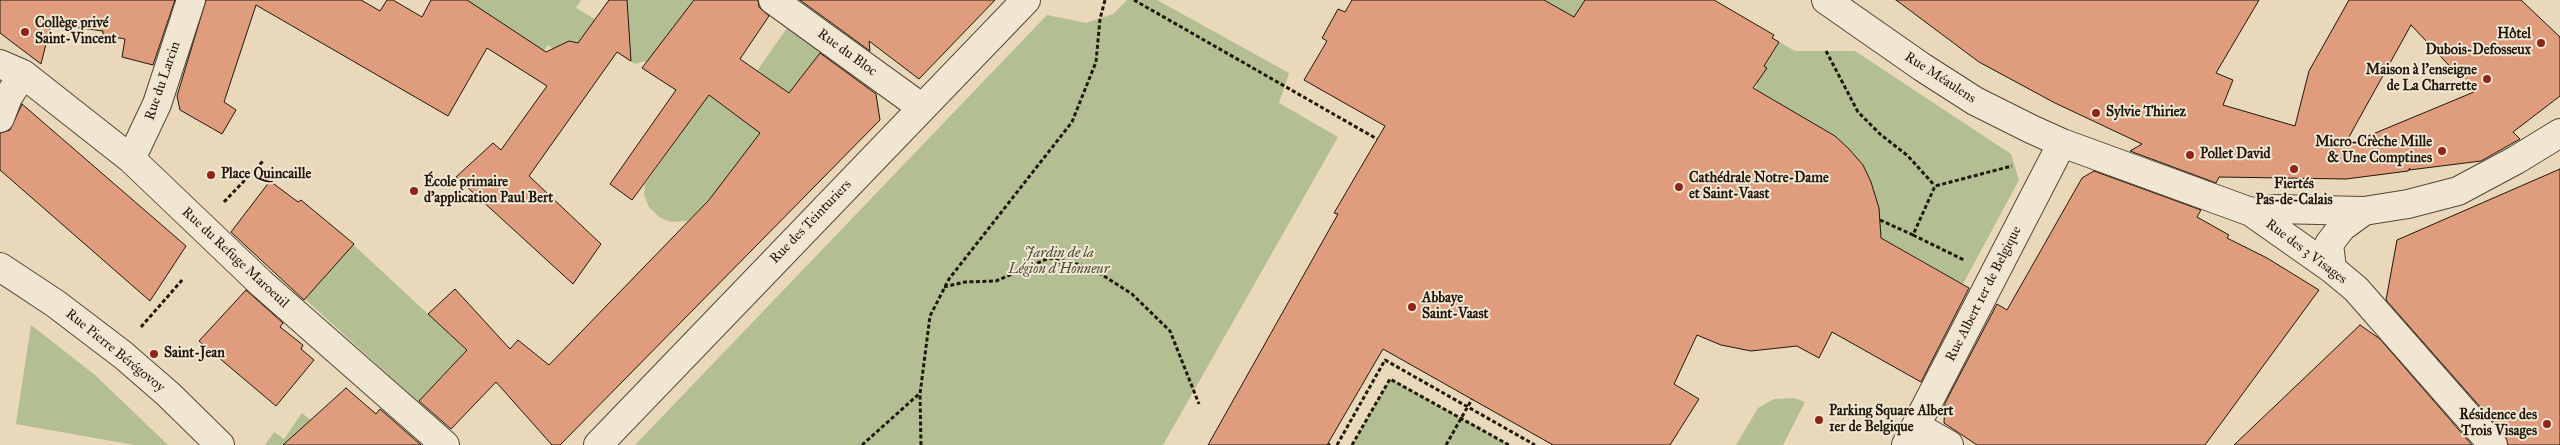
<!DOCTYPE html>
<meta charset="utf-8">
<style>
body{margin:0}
canvas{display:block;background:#e9d8ba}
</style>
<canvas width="2560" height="445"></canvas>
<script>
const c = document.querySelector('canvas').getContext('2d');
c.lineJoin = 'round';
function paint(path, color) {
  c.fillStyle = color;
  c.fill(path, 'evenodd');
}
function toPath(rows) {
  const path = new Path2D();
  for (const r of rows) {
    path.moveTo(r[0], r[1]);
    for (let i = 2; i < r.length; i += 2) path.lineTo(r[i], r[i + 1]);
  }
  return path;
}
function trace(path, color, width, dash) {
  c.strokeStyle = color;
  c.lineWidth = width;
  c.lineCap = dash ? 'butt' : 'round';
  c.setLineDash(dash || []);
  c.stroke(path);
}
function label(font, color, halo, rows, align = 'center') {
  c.font = font + ' "IM FELL Great Primer",serif';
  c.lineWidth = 4;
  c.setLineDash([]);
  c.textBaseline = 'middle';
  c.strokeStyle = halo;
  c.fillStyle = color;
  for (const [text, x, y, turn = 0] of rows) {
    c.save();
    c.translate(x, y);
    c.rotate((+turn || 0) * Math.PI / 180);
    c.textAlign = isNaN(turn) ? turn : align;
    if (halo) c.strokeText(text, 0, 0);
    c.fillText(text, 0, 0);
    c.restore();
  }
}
paint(toPath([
 [466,0,581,0,576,8,595,19,578,43,569,41,555,50,548,45,529,73,499,56,514,31],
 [616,0,694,0,687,9,703,19,651,65,644,61,635,64,606,46,628,14,627,7],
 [1127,0,1157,0,1289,73,1279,103,1338,137,1163,445,635,445,1047,15,1086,23,1113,14],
 [1533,0,1585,0,1577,25,1554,12,1556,7,1547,2],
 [787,28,821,52,789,93,757,71],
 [1779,42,1795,51,1855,51,2011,154,2019,180,1963,284,1880,237,1879,208,1871,182,1863,165,1849,149,1835,136,1755,89,1757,84,1751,81,1769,51,1773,53],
 [709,95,766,137,742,157,709,200,688,221,671,222,659,217,649,207,644,195,645,184],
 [344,236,470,353,448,370,418,402,305,299,325,277],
 [31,325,95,375,168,445,134,445,16,424],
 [1390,379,1461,418,1509,445,1352,445],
 [1794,398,1805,402,1783,445,1736,445,1758,408,1774,399],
 [302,413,313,422,298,445,265,445,274,432,284,439]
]), '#b3bf92');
const building = toPath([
 [0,0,175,0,153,65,122,57,125,39,103,35,103,31,51,24,41,64,0,33,0,0],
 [206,0,361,0,380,11,387,0,393,0,422,17,431,0,467,0,546,52,569,41,578,43,609,0,627,0,631,61,617,52,529,176,601,244,573,284,456,177,493,143,501,150,547,86,487,48,448,116,256,5,224,102,236,110,222,134,180,110,177,96,206,0],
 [694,0,758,0,759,7,769,16,740,59,789,93,820,53,876,94,880,120,560,445,552,445,496,382,451,429,419,401,467,350,428,314,455,289,510,349,518,340,549,365,709,200,760,133,709,95,632,200,610,184,676,90,642,68,694,0],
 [800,0,995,0,919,79,869,41,870,51,800,0],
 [1352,0,1544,0,1574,17,1585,0,1714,0,1774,35,1772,38,1779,42,1764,66,1767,68,1753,88,1835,136,1849,149,1863,165,1871,182,1879,208,1881,238,1969,288,1921,382,1832,332,1819,358,1797,346,1751,351,1721,345,1697,335,1674,384,1699,399,1670,445,1553,445,1383,349,1327,445,1208,445,1338,214,1334,213,1385,126,1304,80,1327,41,1322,38,1338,9,1345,12,1352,0],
 [1896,0,2259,0,2216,73,2233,80,2223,105,2295,126,2309,71,2349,0,2521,0,2560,37,2560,96,2513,132,2520,139,2481,161,2409,170,2410,168,2408,171,2346,179,2219,177,2216,183,2130,151,2142,144,2055,103,1979,62,1896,0],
 [2411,25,2474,92,2344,146,2411,25],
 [22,104,186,246,150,301,0,170,0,133,10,130,22,104],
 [2560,169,2560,445,2508,445,2505,435,2386,300,2397,240,2560,169],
 [2094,171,2201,210,2197,217,2229,235,2227,238,2267,258,2319,290,2205,445,1977,445,1944,423,1945,403,1997,304,2007,310,2082,178,2094,171],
 [270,181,298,202,301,200,354,244,304,300,231,232,270,181],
 [246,290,283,323,280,327,303,345,301,349,314,360,276,406,199,341,246,290],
 [2360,325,2380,339,2472,445,2234,445,2360,325],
 [346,388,376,414,380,409,421,445,283,445,346,388]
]);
paint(building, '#df9d7e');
trace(building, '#20180d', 1);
const minor = toPath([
 [773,0,921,107],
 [1826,0,1922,67,1975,101,2031,129,2062,143,2251,212,2332,269,2356,289,2493,445],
 [0,64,23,74,131,159,262,284,445,445],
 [0,118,8,97,23,74],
 [131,159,157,104,191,0],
 [2251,212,2274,209,2364,211,2408,204,2458,191,2516,160,2560,133],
 [0,267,56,304,123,355,168,394,220,445],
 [2332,269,2329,244,2342,227,2364,211],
 [1916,426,1949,445],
 [598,445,1026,0],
 [1906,445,2062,143]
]);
trace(minor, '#524838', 30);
trace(toPath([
 [1134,0,1377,139],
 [1826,51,1858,112,1880,134,1908,156,1935,186],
 [224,202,264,160],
 [1880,220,1913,235,1935,186,2012,166],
 [1913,235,1964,260],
 [944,287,965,282,996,281,1049,258,1090,267,1132,294,1170,331,1199,404],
 [141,327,183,279],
 [1328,444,1330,445],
 [862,445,919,394],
 [921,445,920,394,930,316,949,279,1072,122,1096,62,1100,19,1105,0],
 [1337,445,1385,360,1535,445],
 [1352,445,1390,379,1509,445],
 [1446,445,1472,399]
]), '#20180d', 3, [4, 2.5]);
trace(minor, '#f1e6d2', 28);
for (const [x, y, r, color] of [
 [25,32,5,"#8f2418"],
 [2541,43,5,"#8f2418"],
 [2487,79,5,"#8f2418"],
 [2096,113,5,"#8f2418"],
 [2442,151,5,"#8f2418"],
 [2190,155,5,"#8f2418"],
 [2294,169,5,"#8f2418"],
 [211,175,5,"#8f2418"],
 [1679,187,5,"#8f2418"],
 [414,191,5,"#8f2418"],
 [1412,307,5,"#8f2418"],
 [154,354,5,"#8f2418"],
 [1819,420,5,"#8f2418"],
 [2547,424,5,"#8f2418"]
]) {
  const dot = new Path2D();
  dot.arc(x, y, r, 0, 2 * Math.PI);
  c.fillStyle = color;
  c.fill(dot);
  trace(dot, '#f1e6d2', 2);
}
label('bold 14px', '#20180d', '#f1e6d2', [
 ["Collège privé",35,24],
 ["Saint-Vincent",35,40],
 ["Hôtel",2531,35,"right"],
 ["Dubois-Defosseux",2531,51,"right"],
 ["Maison à l'enseigne",2477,71,"right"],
 ["de La Charrette",2477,87,"right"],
 ["Sylvie Thiriez",2106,113],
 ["Micro-Crèche Mille",2432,143,"right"],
 ["& Une Comptines",2432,159,"right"],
 ["Pollet David",2200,155],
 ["Place Quincaille",221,175],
 ["Cathédrale Notre-Dame",1689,179],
 ["et Saint-Vaast",1689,195],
 ["École primaire",424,183],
 ["d'application Paul Bert",424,199],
 ["Fiertés",2294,185,"center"],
 ["Pas-de-Calais",2294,201,"center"],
 ["Abbaye",1422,299],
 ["Saint-Vaast",1422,315],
 ["Saint-Jean",164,354],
 ["Parking Square Albert",1829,412],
 ["1er de Belgique",1829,428],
 ["Résidence des",2537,416,"right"],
 ["Trois Visages",2537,432,"right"]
], 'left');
label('14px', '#20180d', '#f1e6d2', [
 ["Rue du Bloc",847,53,36],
 ["Rue Méaulens",1940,78,33],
 ["Rue du Larcin",163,81,-71],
 ["Rue des Teinturiers",811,222,-46],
 ["Rue des 3 Visages",2306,252,37],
 ["Rue du Refuge Maroeuil",235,258,43],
 ["Rue Albert 1er de Belgique",1984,294,-63],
 ["Rue Pierre Bérégovoy",115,351,39]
]);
label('italic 14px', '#4c4a35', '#f1e6d2', [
 ["Jardin de la",1059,254],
 ["Légion d'Honneur",1059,270]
]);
</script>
